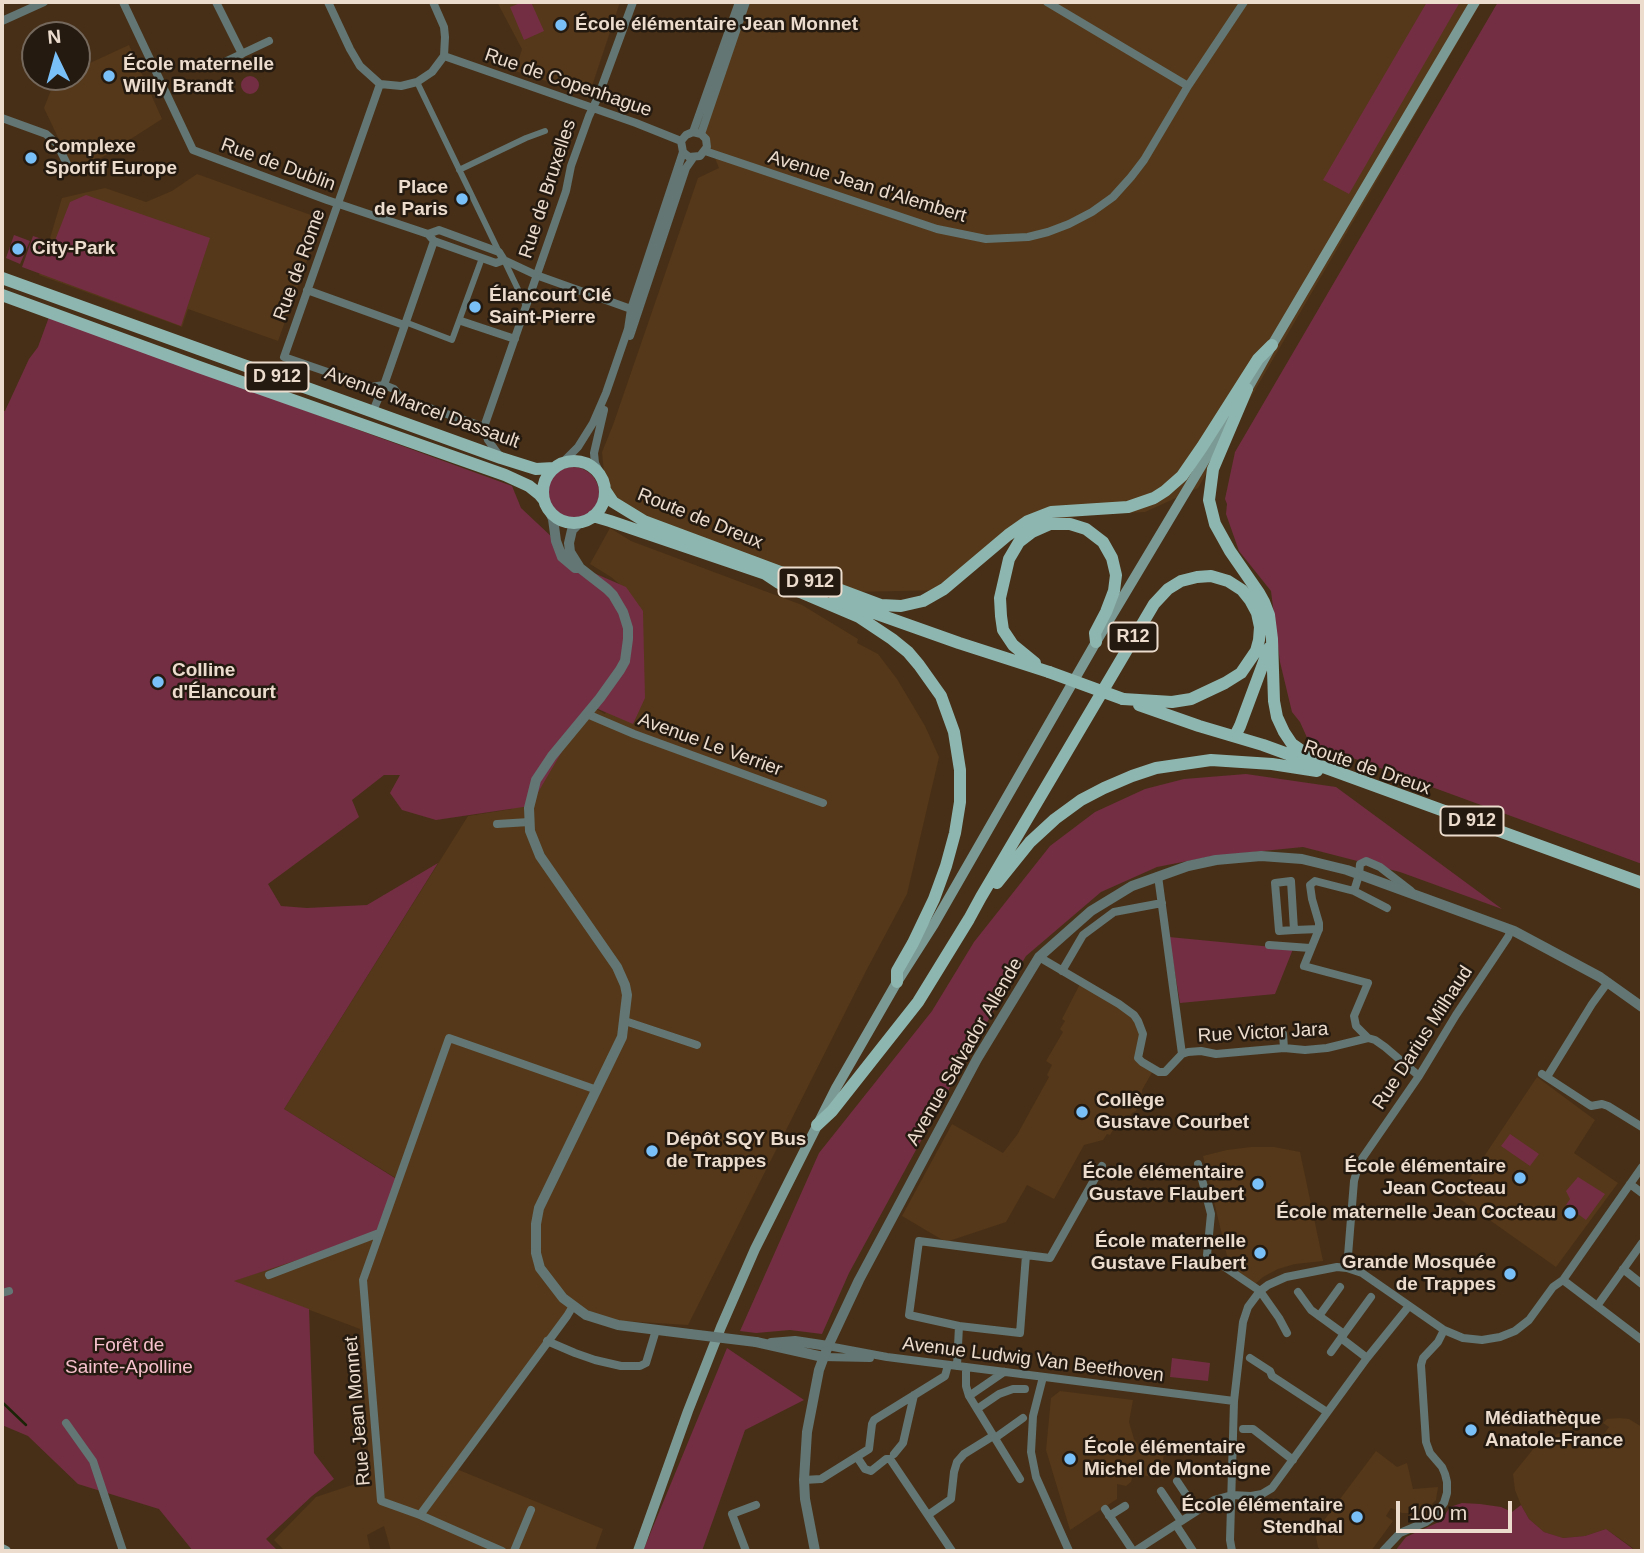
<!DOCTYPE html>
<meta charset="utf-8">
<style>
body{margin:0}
#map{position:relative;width:1644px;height:1553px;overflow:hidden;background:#472f17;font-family:Helvetica,sans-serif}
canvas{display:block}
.frame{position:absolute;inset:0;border:4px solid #ebdcce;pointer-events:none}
.north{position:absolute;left:21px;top:21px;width:70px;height:70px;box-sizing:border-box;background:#251a10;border:2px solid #74685c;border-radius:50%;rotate:355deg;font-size:19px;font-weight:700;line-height:28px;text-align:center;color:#ebdcce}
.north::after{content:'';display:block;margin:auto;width:24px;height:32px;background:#79bff8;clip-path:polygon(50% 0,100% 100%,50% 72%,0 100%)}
.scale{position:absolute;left:1396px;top:1501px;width:116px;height:32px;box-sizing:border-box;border:4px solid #ebdcce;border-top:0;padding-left:9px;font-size:21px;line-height:24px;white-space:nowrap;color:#ebdcce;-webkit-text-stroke:5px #251a10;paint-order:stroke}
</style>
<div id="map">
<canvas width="1644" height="1553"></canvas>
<div class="frame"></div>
<div class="north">N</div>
<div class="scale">100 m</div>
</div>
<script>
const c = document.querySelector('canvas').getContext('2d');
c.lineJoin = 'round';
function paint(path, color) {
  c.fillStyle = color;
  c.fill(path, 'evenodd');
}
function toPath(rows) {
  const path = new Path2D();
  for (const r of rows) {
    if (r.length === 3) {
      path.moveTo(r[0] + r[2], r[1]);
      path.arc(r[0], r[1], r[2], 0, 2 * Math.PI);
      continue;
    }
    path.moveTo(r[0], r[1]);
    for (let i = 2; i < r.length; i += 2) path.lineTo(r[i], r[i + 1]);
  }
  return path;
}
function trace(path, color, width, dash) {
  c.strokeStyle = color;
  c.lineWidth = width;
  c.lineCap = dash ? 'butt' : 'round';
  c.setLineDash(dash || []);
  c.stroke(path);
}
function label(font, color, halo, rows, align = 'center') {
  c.font = font + ' Helvetica,sans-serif';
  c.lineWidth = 5;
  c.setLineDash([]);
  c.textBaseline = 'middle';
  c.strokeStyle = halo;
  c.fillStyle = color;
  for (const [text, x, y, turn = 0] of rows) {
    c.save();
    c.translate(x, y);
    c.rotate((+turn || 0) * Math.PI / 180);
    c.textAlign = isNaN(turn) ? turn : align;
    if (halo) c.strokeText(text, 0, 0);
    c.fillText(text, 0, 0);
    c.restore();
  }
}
paint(toPath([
 [497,2,620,2,589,95,515,71,522,49],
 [748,2,1481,2,1198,488,1145,512,1085,515,1030,526,946,590,853,592,670,539,606,494,602,452,613,425,698,178,719,168,710,146,701,136],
 [129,45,162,119,101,158,71,165,44,108,55,80,61,77,77,77,77,69],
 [197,174,322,219,278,341,188,309,182,327,39,275,62,198,105,188,146,202,172,191],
 [610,528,631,541,802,605,858,639,857,643,878,654,897,679,925,726,939,757,907,894,866,971,688,1325,591,1319,571,1310,454,1468,603,1529,595,1551,391,1551,384,1526,367,1535,370,1549,367,1551,285,1551,274,1540,316,1497,370,1479,360,1329,233,1281,379,1232,399,1180,284,1109,468,816,512,809,591,706,605,714,609,704,624,588,611,577,590,564],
 [1081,982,1119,1004,1141,1027,1138,1053,1154,1069,1142,1090,1142,1098,1136,1111,1132,1113,1129,1118,1117,1123,1110,1135,1107,1134,1103,1140,1084,1145,1054,1199,1027,1185,1006,1222,946,1242,902,1216,952,1124,1003,1153,1017,1135,1049,1077,1047,1075,1052,1065,1046,1061,1063,1032,1060,1029,1065,1021,1062,1019],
 [1537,1077,1595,1120,1574,1153,1618,1183,1556,1267,1457,1197],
 [1251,1147,1274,1147,1300,1152,1323,1261,1295,1264,1278,1269,1263,1277,1254,1285,1229,1264,1203,1156,1227,1150],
 [1060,1391,1133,1400,1129,1422,1134,1439,1142,1450,1164,1454,1160,1478,1133,1474,1131,1482,1126,1486,1117,1484,1117,1499,1070,1530,1046,1450,1051,1398],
 [1619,1418,1629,1419,1642,1427,1642,1551,1632,1551,1633,1548,1606,1529,1585,1536,1562,1538,1544,1532,1529,1519,1521,1505,1515,1490,1513,1474,1539,1442,1564,1431,1593,1450,1609,1427,1603,1423,1607,1419],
 [1376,1451,1397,1467,1407,1463,1413,1489,1438,1487,1436,1500,1428,1508,1415,1513,1402,1513,1391,1508,1386,1516,1393,1521,1371,1551,1321,1551,1318,1547,1316,1537,1319,1527]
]), '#553819');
paint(toPath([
 [523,2,531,2,544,31,524,40,510,7],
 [1427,2,1460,2,1349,194,1323,180],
 [1498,2,1642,2,1642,864,1309,742,1300,722,1292,712,1280,662,1271,591,1239,551,1226,514,1227,504,1225,499,1235,452],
 [250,85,9],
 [86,195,210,238,181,326,22,267,33,236,54,243,70,202],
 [14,235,30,241,20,264,6,258],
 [49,317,512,486,521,508,587,570,626,587,643,611,645,698,633,724,591,706,584,714,530,806,436,820,402,810,390,793,400,775,384,775,352,800,359,817,268,884,281,906,307,908,367,905,438,863,284,1109,398,1180,379,1233,234,1281,309,1309,314,1453,334,1479,312,1496,266,1539,278,1551,193,1551,159,1509,78,1484,28,1436,2,1425,2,410,5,411,29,359,38,347],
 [573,493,26],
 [1246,774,1336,787,1502,909,1400,872,1303,847,1213,856,1157,867,1101,892,1026,956,966,1058,849,1273,822,1334,790,1330,756,1333,740,1331,819,1153,932,1011,974,942,1050,846,1095,812,1145,789,1184,779],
 [1169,937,1293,949,1275,994,1180,1003],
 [1510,1134,1539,1154,1530,1166,1501,1146],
 [1578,1177,1605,1194,1586,1220,1566,1205,1570,1199,1566,1191],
 [727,1348,804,1400,745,1430,702,1551,643,1551],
 [1172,1358,1210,1363,1208,1381,1170,1377],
 [1462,1503,1480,1504,1501,1507,1512,1512,1521,1505,1529,1519,1544,1532,1563,1538,1585,1536,1606,1529,1633,1549,1631,1551,1395,1551,1406,1537,1441,1521,1450,1507]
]), '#732e43');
trace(toPath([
 [2,1402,26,1425]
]), '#1b2406', 2.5);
trace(toPath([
 [417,82,499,252],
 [459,170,526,138,545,131],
 [504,260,526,306],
 [405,322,452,340,482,258]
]), '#637673', 6);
trace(toPath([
 [123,2,193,150,327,200,428,234],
 [216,2,242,54],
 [328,2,350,49,360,66,380,84],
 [433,2,444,27,445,37,444,56],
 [1047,2,1188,86],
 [2,21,44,2],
 [444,56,636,123,681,141],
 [218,65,269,41],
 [380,84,284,357,371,387,384,385,394,389,401,398,484,427],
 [380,84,401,86,417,82,432,72,444,56],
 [2,118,46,134,57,144,67,164],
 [693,132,739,2],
 [701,134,746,2],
 [705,151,937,229,986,239,1028,237,1048,232,1069,224,1092,212,1113,197,1131,177,1144,160,1188,86,1244,2],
 [504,260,496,263,434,241,428,234,439,230,499,252,504,260,536,275,631,309],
 [307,290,404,325],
 [461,321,515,339],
 [630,336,686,168,693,158],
 [373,411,384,385,434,241],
 [501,458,488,440,484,427,566,191,571,166,589,116,598,97,633,2],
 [562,463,578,447,593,423,606,393,628,329,631,309,683,152,681,141,686,135,693,132,701,134,706,139,707,147,700,156,689,157,683,152],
 [601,475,595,463,594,453,604,410],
 [587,714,634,734,823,803],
 [497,824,529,822],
 [1158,876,1182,1054],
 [1354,891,1359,875,1360,864,1366,861,1380,867,1411,891],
 [1294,930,1279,931,1275,883,1291,881,1294,930,1319,929],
 [1269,945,1310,948],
 [1039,957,1119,1004,1134,1015,1138,1021,1143,1034,1138,1058,1142,1062,1159,1072,1165,1072,1182,1054,1188,1052,1201,1051,1216,1054,1284,1048,1305,1050,1327,1048,1368,1038,1375,1040,1385,1047,1419,1076],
 [1062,971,1083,935,1114,912,1162,903],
 [625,1021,697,1045],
 [1283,1034,1284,1048],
 [1368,1038,1356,1026,1354,1016,1368,983,1304,966,1319,929,1319,923,1312,899,1310,885,1315,881,1354,891,1387,908],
 [1542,1074,1591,1106,1602,1104,1608,1106,1642,1127],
 [1547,1077,1592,1004,1608,982],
 [1198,1164,1211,1214,1207,1255,1260,1291,1279,1318,1287,1333],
 [1630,1184,1642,1193],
 [1026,1255,1050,1258,1102,1166],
 [1347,1268,1354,1181,1359,1163,1419,1076,1456,1015,1508,937,1511,930],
 [1623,1269,1642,1284],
 [269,1275,379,1233],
 [1563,1280,1642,1340],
 [1298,1292,1311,1310,1344,1334,1341,1338,1367,1358],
 [2,1293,9,1291],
 [1597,1306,1642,1243],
 [1319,1316,1340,1287],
 [1344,1334,1371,1297],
 [547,1341,575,1353,595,1360,621,1366,640,1366,646,1363,656,1330],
 [828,1346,887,1357,1234,1401],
 [1331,1352,1341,1338],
 [823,1357,870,1358],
 [1250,1358,1270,1371,1272,1376,1327,1412],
 [957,1366,959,1326,1020,1333,1026,1255,919,1241,909,1315,959,1326],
 [966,1367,966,1386,969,1396],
 [1004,1372,969,1396,1020,1479],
 [1043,1377,1033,1416,1031,1452,1036,1477,1069,1551],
 [977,1409,999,1394,1013,1389,1025,1389],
 [66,1423,93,1461,123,1551],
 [1243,1429,1253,1429,1293,1460],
 [995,1438,1023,1418],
 [894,1454,903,1443,914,1395],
 [857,1457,865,1469,871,1471,886,1459,890,1459,952,1551],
 [804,1480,821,1479,869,1449,872,1424,874,1420,945,1376,948,1365],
 [1177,1481,1197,1511],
 [1161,1491,1181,1521],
 [1105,1509,1131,1548],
 [420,1515,567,1316,573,1306],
 [928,1515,951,1499,954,1472,957,1462,964,1454,993,1436],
 [1109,1516,1125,1506],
 [1176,1525,1193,1551],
 [502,1551,420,1515,381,1501,363,1280,449,1038,597,1090],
 [514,1551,531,1510],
 [746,1551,732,1514,756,1505],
 [1135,1551,1214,1500,1232,1495,1251,1496,1262,1494,1272,1488,1367,1358,1409,1306],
 [1232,1551,1230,1540,1234,1401,1243,1322,1248,1307,1260,1291,1268,1285,1286,1277,1337,1267,1347,1268,1362,1273,1444,1330,1463,1338,1482,1340,1500,1337,1515,1331,1529,1320,1553,1287,1563,1280,1642,1167],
 [1383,1551,1400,1533,1426,1522,1433,1517,1444,1503,1447,1493,1447,1482,1445,1474,1442,1467,1430,1453,1426,1442,1421,1365,1423,1358,1438,1342,1444,1330]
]), '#637673', 8);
trace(toPath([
 [549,510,553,519,556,541,562,557,575,568,580,568,607,589,613,595,623,612,628,628,628,639,625,661,620,670,600,698,552,756,536,780,529,808,530,831,540,856,617,967,625,985,627,995,622,1037,539,1208,536,1224,536,1253,540,1268,563,1298,586,1315,618,1325,690,1334],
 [580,568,570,552,569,543,572,530,580,522],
 [756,1342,823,1357],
 [771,1343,795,1341,828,1346],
 [815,1551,805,1499,804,1480,807,1432,819,1370,828,1346,859,1280,977,1059,1039,957,1091,911,1132,886,1188,866,1216,860,1261,856,1302,859,1347,870,1514,931,1600,977,1642,1007]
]), '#637673', 10);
trace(toPath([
 [1244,395,1272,345,1475,2],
 [2,1549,6,1551],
 [638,1551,688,1411,721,1327,755,1249,836,1088,897,982,934,924,1096,642,1230,418]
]), '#7c9a95', 10);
trace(toPath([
 [2,278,501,458,536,469,554,468],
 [2,295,199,367,505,475,529,486,539,494,544,500],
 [1247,389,1213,469,1209,500,1215,524,1230,551,1259,593,1264,602,1269,615,1272,639,1274,701,1277,717,1284,732,1292,744,1312,758],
 [574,492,31],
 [605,490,613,502,644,521,829,590],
 [593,516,610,521,769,575],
 [764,573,779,583,859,617,892,639,908,652,919,665,941,696,954,732,960,770,960,802,955,833,946,866,934,899,913,943,897,971,897,982],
 [821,587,833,587,881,605,901,606,923,601,944,589,1008,535,1028,521,1051,512,1128,507,1154,498,1165,491,1182,476,1202,447,1258,359,1272,345],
 [835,599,959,643,1049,672],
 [1035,663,1013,645,1003,630,1001,616,1000,598,1009,559,1019,542,1032,532,1050,524,1070,524,1086,529,1103,542,1112,558,1116,575,1114,591,1106,612,1095,633,1096,642],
 [1139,705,1199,726,1263,745,1642,883],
 [1235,736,1240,726,1269,648],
 [997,883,1030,842,1055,819,1081,800,1104,788,1132,776,1156,768,1211,760,1272,764,1317,771],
 [817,1125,832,1111,918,1002,969,919,981,897,1154,604,1168,589,1181,581,1197,577,1211,576,1228,581,1242,590,1250,600,1257,613,1260,627,1259,640,1256,651,1241,673,1225,683,1191,699,1172,702,1123,699]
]), '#8eb6b0', 12);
trace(toPath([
 [690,1334,756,1342]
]), '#637673', 10);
trace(toPath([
 [1049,672,1123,699]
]), '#8eb6b0', 12);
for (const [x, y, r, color] of [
 [561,25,7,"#79bff8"],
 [109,76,7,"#79bff8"],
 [31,158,7,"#79bff8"],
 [462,199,7,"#79bff8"],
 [18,249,7,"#79bff8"],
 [475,307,7,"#79bff8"],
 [158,682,7,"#79bff8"],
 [1082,1112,7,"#79bff8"],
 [652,1151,7,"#79bff8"],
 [1520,1178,7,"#79bff8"],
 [1258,1184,7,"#79bff8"],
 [1570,1213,7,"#79bff8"],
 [1260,1253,7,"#79bff8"],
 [1510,1274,7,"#79bff8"],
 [1471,1430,7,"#79bff8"],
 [1070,1459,7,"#79bff8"],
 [1357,1517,7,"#79bff8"]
]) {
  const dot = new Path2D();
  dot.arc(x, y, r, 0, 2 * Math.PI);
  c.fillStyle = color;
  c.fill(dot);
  trace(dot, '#251a10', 2.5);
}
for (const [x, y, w] of [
 [277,377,63],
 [810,582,63],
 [1133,637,49],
 [1472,821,63]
]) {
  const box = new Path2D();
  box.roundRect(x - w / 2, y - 14.5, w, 29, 5);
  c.fillStyle = '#251a10';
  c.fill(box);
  trace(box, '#ebdcce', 2);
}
label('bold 18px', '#ebdcce', null, [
 ["D 912",277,377],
 ["D 912",810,582],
 ["R12",1133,637],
 ["D 912",1472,821]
]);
label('bold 19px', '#ebdcce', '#251a10', [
 ["École élémentaire Jean Monnet",575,25],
 ["École maternelle",123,65],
 ["Willy Brandt",123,87],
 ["Complexe",45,147],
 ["Sportif Europe",45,169],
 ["Place",448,188,"right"],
 ["de Paris",448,210,"right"],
 ["City-Park",32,249],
 ["Élancourt Clé",489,296],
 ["Saint-Pierre",489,318],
 ["Colline",172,671],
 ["d'Élancourt",172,693],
 ["Collège",1096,1101],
 ["Gustave Courbet",1096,1123],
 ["Dépôt SQY Bus",666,1140],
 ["de Trappes",666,1162],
 ["École élémentaire",1506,1167,"right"],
 ["Jean Cocteau",1506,1189,"right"],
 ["École élémentaire",1244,1173,"right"],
 ["Gustave Flaubert",1244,1195,"right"],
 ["École maternelle Jean Cocteau",1556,1213,"right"],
 ["École maternelle",1246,1242,"right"],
 ["Gustave Flaubert",1246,1264,"right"],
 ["Grande Mosquée",1496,1263,"right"],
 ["de Trappes",1496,1285,"right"],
 ["Médiathèque",1485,1419],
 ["Anatole-France",1485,1441],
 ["École élémentaire",1084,1448],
 ["Michel de Montaigne",1084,1470],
 ["École élémentaire",1343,1506,"right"],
 ["Stendhal",1343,1528,"right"]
], 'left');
label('19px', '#ebdcce', '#251a10', [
 ["Rue de Copenhague",568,83,19],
 ["Rue de Dublin",278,165,20],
 ["Avenue Jean d'Alembert",867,187,17],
 ["Rue de Bruxelles",548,189,-72],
 ["Rue de Rome",300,265,-70],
 ["Avenue Marcel Dassault",422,408,20],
 ["Route de Dreux",700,519,22],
 ["Avenue Le Verrier",710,745,20],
 ["Route de Dreux",1367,768,19],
 ["Rue Victor Jara",1263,1033,-3],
 ["Rue Darius Milhaud",1423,1038,-57],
 ["Avenue Salvador Allende",965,1052,-60],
 ["Avenue Ludwig Van Beethoven",1033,1360,7],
 ["Rue Jean Monnet",358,1411,-95]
]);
label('19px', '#f7c1cd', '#251a10', [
 ["Forêt de",129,1346],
 ["Sainte-Apolline",129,1368]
]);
</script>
